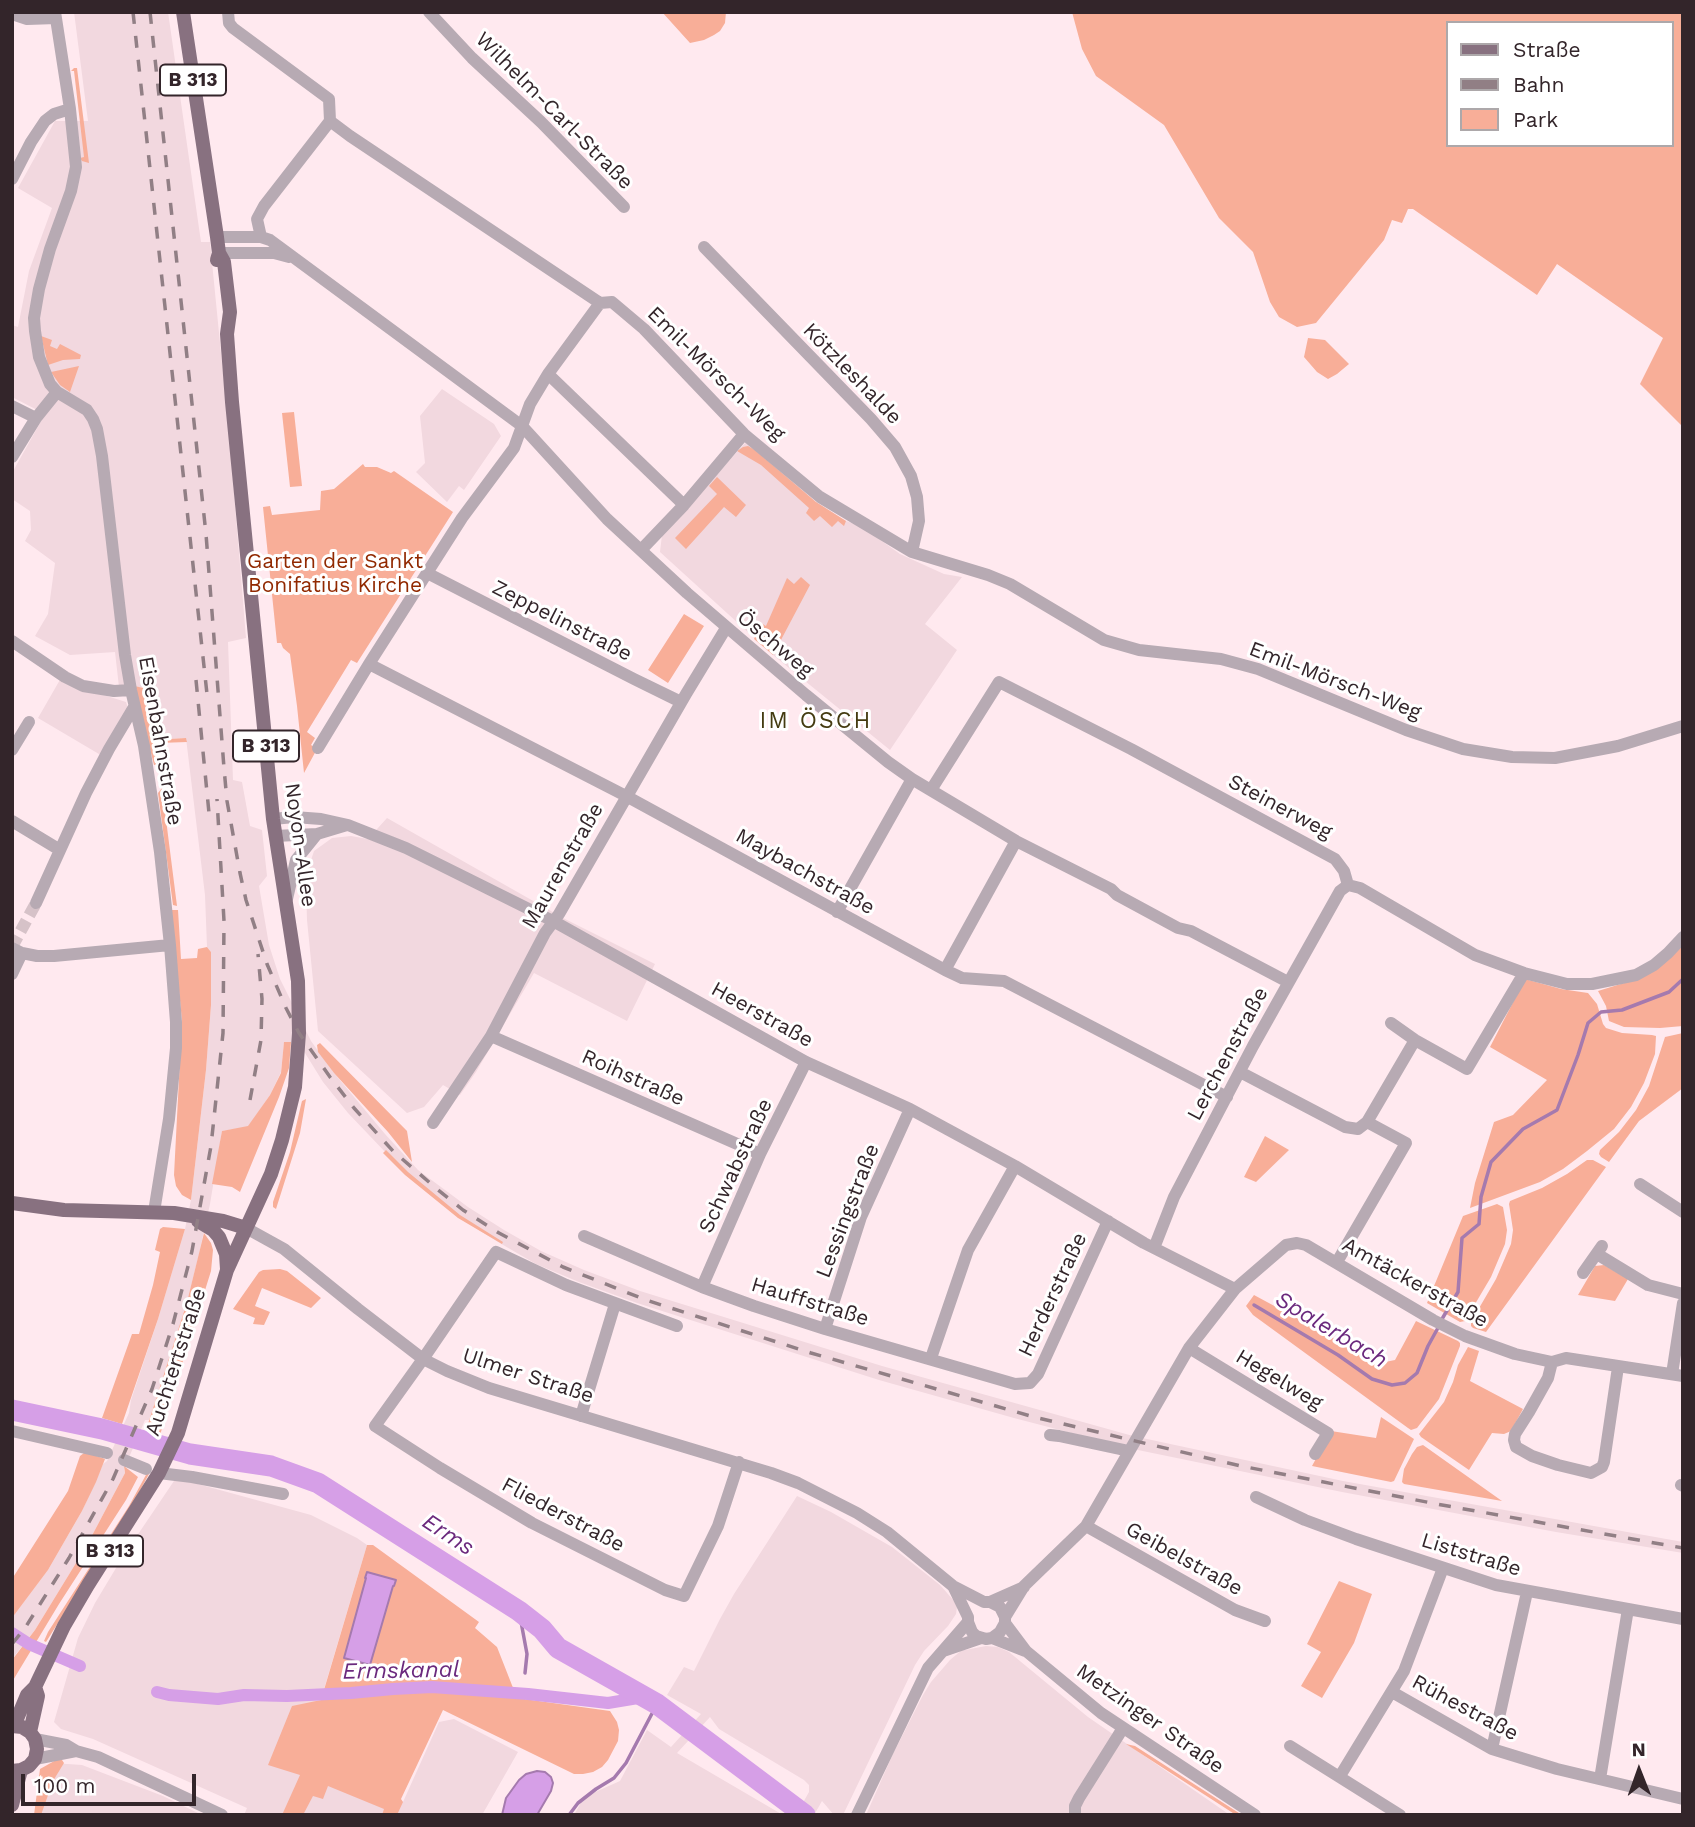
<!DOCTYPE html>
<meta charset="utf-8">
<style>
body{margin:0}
#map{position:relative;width:1695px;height:1827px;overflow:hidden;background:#ffe9ef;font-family:"Work Sans",sans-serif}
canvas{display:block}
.frame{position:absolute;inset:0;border:14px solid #33252a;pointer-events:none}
.legend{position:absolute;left:1446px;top:21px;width:228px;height:126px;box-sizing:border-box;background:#fff;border:2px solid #ada8aa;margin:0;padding:9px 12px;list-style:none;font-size:21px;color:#33252a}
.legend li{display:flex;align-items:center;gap:14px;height:35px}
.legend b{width:35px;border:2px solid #ada8aa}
.north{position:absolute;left:1604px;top:1736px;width:70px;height:70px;-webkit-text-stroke:5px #fff;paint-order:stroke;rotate:359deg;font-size:19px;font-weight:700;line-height:28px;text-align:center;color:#33252a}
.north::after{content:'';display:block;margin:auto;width:24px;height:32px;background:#33252a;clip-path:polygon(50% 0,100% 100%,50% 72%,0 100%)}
.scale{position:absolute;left:21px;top:1774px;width:175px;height:32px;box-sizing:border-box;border:4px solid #33252a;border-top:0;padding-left:9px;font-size:21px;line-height:24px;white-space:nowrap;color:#33252a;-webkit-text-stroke:5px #fff;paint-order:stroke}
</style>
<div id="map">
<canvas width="1695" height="1827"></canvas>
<div class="frame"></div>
<ul class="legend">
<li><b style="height:9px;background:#887180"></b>Straße</li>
<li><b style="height:9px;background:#917f85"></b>Bahn</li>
<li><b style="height:19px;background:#f8ae98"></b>Park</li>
</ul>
<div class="north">N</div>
<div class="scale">100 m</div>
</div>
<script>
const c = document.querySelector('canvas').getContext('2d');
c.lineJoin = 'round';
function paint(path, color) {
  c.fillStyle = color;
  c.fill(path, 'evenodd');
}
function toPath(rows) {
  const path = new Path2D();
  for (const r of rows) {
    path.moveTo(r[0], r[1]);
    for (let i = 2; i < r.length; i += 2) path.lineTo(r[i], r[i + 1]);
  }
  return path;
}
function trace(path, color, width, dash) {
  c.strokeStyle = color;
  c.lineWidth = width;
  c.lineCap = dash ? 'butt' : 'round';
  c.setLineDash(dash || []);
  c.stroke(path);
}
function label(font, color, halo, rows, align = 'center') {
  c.font = font + ' "Work Sans",sans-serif';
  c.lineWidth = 6;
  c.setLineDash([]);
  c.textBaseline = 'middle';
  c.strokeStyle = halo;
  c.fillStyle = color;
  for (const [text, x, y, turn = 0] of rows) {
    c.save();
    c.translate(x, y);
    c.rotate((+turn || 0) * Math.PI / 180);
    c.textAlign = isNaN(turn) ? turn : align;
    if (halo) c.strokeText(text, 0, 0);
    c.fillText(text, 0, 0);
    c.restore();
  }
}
paint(toPath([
 [74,12,168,12,201,242,210,242,230,444,246,638,228,642,233,780,242,782,250,826,262,830,267,876,259,886,269,945,280,979,311,1041,334,1073,385,1134,418,1170,468,1207,504,1230,541,1251,584,1270,640,1291,882,1366,1133,1436,1343,1481,1683,1542,1683,1553,1556,1532,1342,1492,1133,1449,1014,1418,879,1380,637,1303,579,1282,536,1264,498,1242,458,1217,408,1176,348,1113,323,1082,292,1032,291,1042,284,1043,281,1072,270,1095,248,1127,222,1131,210,1204,199,1254,187,1302,149,1420,145,1420,124,1469,125,1473,87,1545,35,1630,12,1659,12,1618,48,1570,82,1511,103,1464,107,1461,129,1413,131,1400,158,1319,185,1229,191,1200,206,1070,211,1005,211,952,207,947,205,895,186,738,152,740,144,687,119,687,115,652,70,655,35,636,48,614,55,563,25,541,31,530,30,511,12,499,12,473,45,414,12,397,12,325,18,327,29,271,52,208,18,188,55,121,88,121],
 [442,389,494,424,501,436,464,490,459,486,447,502,416,472,425,463,420,416],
 [746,442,816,502,846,521,861,526,900,554,944,574,962,577,925,624,957,650,890,750,773,655,660,552,662,535],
 [61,678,91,691,126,702,128,708,104,757,38,718],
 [387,818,565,919,655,964,627,1021,534,973,476,1072,460,1095,443,1085,424,1107,407,1113,318,1031,307,920,306,885,308,869,314,851,332,838,351,836,368,839],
 [176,1478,311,1515,357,1538,367,1545,321,1699,303,1772,403,1802,439,1722,454,1719,518,1752,482,1815,244,1815,247,1808,93,1739,61,1729,54,1722,78,1638,95,1603,122,1558],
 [797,1496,831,1512,892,1547,940,1585,955,1602,957,1607,956,1614,948,1626,924,1651,915,1665,843,1815,834,1815,822,1801,814,1815,796,1815,809,1792,809,1785,804,1780,719,1729,710,1717,677,1753,783,1815,574,1815,584,1797,620,1781,647,1730,671,1747,701,1714,667,1695,684,1667,694,1671,720,1619,734,1594],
 [986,1646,998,1647,1009,1652,1088,1717,1230,1815,866,1815,892,1756,923,1695,931,1682,950,1660,963,1649,965,1650],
 [53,1763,82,1765,163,1796,202,1815,38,1815]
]), '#f2d8df');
paint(toPath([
 [662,12,726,12,725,23,720,31,714,35,704,40,690,43],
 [1072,12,1683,12,1683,427,1640,384,1663,338,1557,264,1537,295,1413,209,1408,209,1402,223,1392,220,1384,240,1316,323,1297,327,1279,317,1270,302,1253,252,1219,218,1164,125,1096,76,1082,49],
 [1448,23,1672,23,1672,145,1448,145],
 [74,68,77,68,89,163,82,161,80,158,84,157,74,71,71,71],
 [41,336,52,340,50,346,57,349,60,344,81,355,80,359,63,360,48,365],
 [1308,338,1325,340,1349,364,1337,374,1328,379,1317,372,1304,357],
 [79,366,70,392,60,385,51,372],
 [294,412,302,486,290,487,282,413],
 [748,446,755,450,816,502,846,521,844,526,838,521,832,527,820,516,814,521,806,513,809,508,761,465,737,451,743,447],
 [363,464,365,467,377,467,391,473,394,471,453,512,357,663,351,660,307,732,315,738,311,745,317,749,304,773,297,706,290,654,283,648,281,643,277,643,263,507,270,506,272,515,320,510,321,491,334,489],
 [717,477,746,505,736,517,724,507,686,549,675,538,717,494,709,486],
 [801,577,810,585,773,655,754,639,761,623,766,626,787,578,794,584],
 [684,614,704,626,668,683,648,670],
 [134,686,144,688,152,740,186,738,187,742,159,743,162,764,154,765],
 [162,788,177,906,173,905,158,793],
 [171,910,178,910,181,959,197,958,198,949,207,947,211,952,211,1005,206,1070,191,1200,182,1195,176,1186,174,1175,182,1021],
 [1683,943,1683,1026,1660,1028,1624,1027,1609,1021,1606,1006,1598,991,1637,979],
 [1525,979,1561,989,1588,993,1597,1004,1603,1024,1606,1028,1622,1033,1652,1035,1656,1036,1655,1054,1644,1083,1631,1107,1614,1129,1587,1151,1563,1169,1540,1182,1470,1208,1475,1183,1494,1122,1513,1115,1547,1080,1490,1047],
 [1683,1033,1683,1088,1639,1121,1609,1162,1601,1157,1599,1154,1600,1150,1619,1132,1636,1110,1649,1086,1665,1037],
 [284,1042,291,1042,289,1068,279,1097,240,1192,232,1187,212,1184,222,1131,248,1126,270,1095,281,1073],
 [320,1043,407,1131,412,1162,388,1132,334,1073,318,1052,317,1045],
 [306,1099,300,1133,276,1209,273,1207,273,1202,290,1152,301,1105,302,1101],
 [1265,1136,1289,1150,1256,1182,1244,1177],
 [386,1150,408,1172,460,1215,503,1242,502,1244,458,1218,405,1175,383,1153],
 [1587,1160,1593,1160,1606,1167,1486,1332,1473,1328,1471,1326,1471,1322,1496,1279,1511,1244,1513,1230,1509,1204,1510,1201,1542,1188,1567,1174],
 [1497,1204,1503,1207,1507,1230,1505,1244,1491,1277,1465,1321,1460,1322,1427,1303,1463,1216],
 [163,1227,185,1229,158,1319,122,1424,102,1418,132,1334,139,1334,153,1285,160,1252,155,1250,160,1229],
 [204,1233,211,1243,213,1250,211,1271,160,1435,146,1430,187,1302],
 [1604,1265,1628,1279,1615,1301,1578,1295,1595,1266],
 [280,1269,287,1271,321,1298,311,1308,262,1288,255,1306,270,1312,264,1325,253,1324,255,1318,233,1309,259,1272,263,1270],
 [1254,1295,1380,1363,1395,1360,1416,1321,1458,1341,1460,1343,1460,1346,1439,1399,1417,1428,1411,1430,1408,1428,1253,1315,1246,1306],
 [1468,1347,1479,1351,1470,1381,1523,1409,1511,1431,1504,1434,1492,1433,1469,1470,1421,1437,1419,1434,1444,1402,1453,1382,1458,1365],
 [1381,1417,1414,1439,1394,1481,1391,1482,1312,1466,1331,1431,1376,1438],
 [1423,1445,1502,1501,1404,1484,1402,1482,1404,1469,1412,1454,1417,1447],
 [84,1453,88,1453,105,1459,96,1482,82,1511,48,1570,12,1618,12,1579,68,1491,80,1456],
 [124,1466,138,1477,126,1500,59,1604,12,1682,12,1660,35,1630,87,1545,125,1473],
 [147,1473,149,1474,131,1507,46,1642,44,1641,48,1632,129,1506],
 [367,1545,373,1545,479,1622,475,1628,497,1647,517,1698,610,1711,617,1722,619,1730,618,1741,608,1760,602,1767,593,1772,583,1774,574,1774,443,1710,401,1799,403,1802,397,1815,382,1815,384,1809,328,1786,323,1799,313,1796,303,1815,282,1815,300,1775,268,1765,292,1706,321,1700],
 [1339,1581,1372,1594,1354,1643,1322,1698,1301,1686,1321,1652,1307,1644],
 [1126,1744,1135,1746,1242,1815,1236,1815],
 [56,1760,62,1760,64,1763,53,1781,41,1815,34,1815,40,1769]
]), '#f8ae98');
const water = toPath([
 [367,1572,396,1580,394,1586,393,1586,370,1665,344,1658,366,1578,365,1578,367,1572],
 [537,1771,545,1772,551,1777,553,1783,551,1791,537,1815,502,1815,506,1798,519,1780,526,1774,537,1771]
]);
paint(water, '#d69fe7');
trace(water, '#a57aae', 2);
trace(toPath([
 [1254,1305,1338,1355,1372,1379,1392,1385,1405,1383,1417,1373,1428,1346,1439,1326],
 [1442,1319,1458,1292,1462,1238,1479,1224,1481,1197,1491,1162,1523,1129,1557,1110,1578,1055,1588,1023,1601,1012,1622,1010,1669,992,1683,979],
 [519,1611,527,1654,525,1673],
 [569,1815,578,1803,596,1789,614,1778,626,1763,657,1704]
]), '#a57aae', 3.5);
trace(toPath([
 [12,1633,29,1644,80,1666],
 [157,1692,169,1695,218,1699,244,1695,287,1696,351,1693,393,1689,432,1687,528,1694,608,1703,644,1697]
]), '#d69fe7', 12);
trace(toPath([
 [12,1410,102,1429,190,1454,271,1466,318,1483,519,1611,542,1629,558,1648,657,1704,805,1815]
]), '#d69fe7', 21);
trace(toPath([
 [12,947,36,903]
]), '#d6c2c8', 12, [12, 6]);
trace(toPath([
 [55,12,70,109,76,167,71,191,50,249,39,289,34,318,35,331,39,357,50,384,57,392,87,410,93,419,97,429,102,456,125,655,131,690,144,746,160,852,170,945,176,1022,176,1048,169,1119,154,1212],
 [228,12,229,23,233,28,329,99,330,121,350,136,600,303,612,302,644,329,744,434,820,497,912,552,988,575,1010,584,1104,640,1139,650,1221,659,1258,669,1406,730,1463,749,1512,757,1555,758,1618,746,1683,726],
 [429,12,472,58,541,122,624,207],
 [12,14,27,19,56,18],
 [12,179,31,142,45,121,54,114,70,109],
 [217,237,261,237,270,240,522,426,607,519,687,593,806,695,888,762,912,779,1016,841,1111,889,1117,895,1178,928,1191,931,1288,982],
 [261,237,257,219,264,206,330,121],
 [704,247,871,419,895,447,911,476,917,497,919,521,912,552],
 [219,253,274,253,289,257],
 [548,374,684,505],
 [12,406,36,418],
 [12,457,36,418,57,392],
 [641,550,684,505,744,434],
 [427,573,634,679,681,702],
 [12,641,65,677,83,686,114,691,131,690],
 [369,664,626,796,945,970,962,978,1004,981,1227,1097],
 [318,748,369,664,462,518,514,448,530,404,548,374,600,303],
 [12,750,29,722],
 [931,790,999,682,1131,749,1335,859,1344,871,1348,885],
 [273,819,294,817,321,819,348,825,406,848,553,921,806,1062,910,1109,1015,1166,1144,1243,1235,1289],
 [12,821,60,850],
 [275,836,317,834,347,825],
 [1348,885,1360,888,1475,955,1524,973,1567,984,1592,984,1636,975,1654,965,1668,953,1683,937],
 [287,899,296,860,317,834],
 [36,903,86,793,109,749,134,707],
 [837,912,912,779],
 [12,948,22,953,37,956,54,956,170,945],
 [945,970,1016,841],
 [12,974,22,953],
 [1391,1023,1415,1040,1467,1069,1524,973],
 [491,1036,760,1154],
 [1240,1072,1345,1127,1358,1129,1367,1122,1415,1040],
 [433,1123,491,1036,545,933,559,914,686,694,726,628],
 [1640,1184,1683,1212],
 [246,1228,284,1249,358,1309,423,1359,447,1371,489,1388,771,1473,798,1483,857,1513,887,1532,953,1586,984,1602,990,1602,1000,1607,1005,1617,1005,1623,1000,1632,992,1638,986,1639,976,1636,972,1632,968,1622,968,1617,953,1586],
 [584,1236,702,1287,754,1306,825,1329,1015,1384,1030,1383,1038,1374,1108,1221],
 [1154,1248,1174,1197,1253,1046,1340,891,1348,885],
 [1597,1254,1648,1285,1683,1294],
 [1337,1262,1406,1143,1367,1122],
 [1583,1273,1602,1246],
 [702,1287,760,1154,806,1062],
 [677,1326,566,1285,496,1252,423,1359,375,1426,440,1468,532,1523,665,1590,684,1596,718,1526,739,1462],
 [825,1329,861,1217,910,1109],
 [1189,1348,1328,1433,1315,1454],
 [931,1358,968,1250,1015,1166],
 [1552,1362,1548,1378,1529,1412,1515,1434,1514,1440,1516,1447,1532,1456,1558,1465,1591,1473,1602,1467,1604,1462,1618,1367],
 [1672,1374,1683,1303],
 [581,1416,615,1304],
 [12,1431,107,1453],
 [1050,1435,1059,1436,1129,1451],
 [124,1460,146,1469],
 [159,1473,192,1477,283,1494],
 [1681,1485,1683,1486],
 [1256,1497,1305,1520,1356,1539,1496,1585,1683,1619],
 [1086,1526,1235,1610,1265,1621],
 [990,1602,1024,1587],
 [1005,1617,1024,1586,1086,1526,1189,1348,1235,1289,1286,1245,1297,1243,1306,1245,1433,1320,1465,1336,1515,1354,1552,1362,1566,1358,1683,1376],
 [1005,1623,1026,1651,1101,1713,1255,1815],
 [992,1638,1025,1651],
 [943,1651,981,1638],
 [1392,1692,1492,1749,1557,1769,1683,1799],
 [35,1739,66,1745,76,1751,98,1757,222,1815],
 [1290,1746,1400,1815],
 [1492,1749,1527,1592],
 [35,1759,76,1751],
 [1340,1776,1404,1671,1443,1568],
 [1600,1779,1628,1609],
 [857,1815,928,1668,968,1622],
 [1075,1815,1075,1806,1079,1798,1123,1728]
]), '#b7aab3', 12);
trace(toPath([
 [183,12,217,237,219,253,217,260],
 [12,1203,64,1210,174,1213,223,1221,246,1228],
 [198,1221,213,1230,219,1237,226,1254,227,1269],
 [12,1726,22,1727,30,1732,35,1739,37,1749,35,1759,29,1766,21,1770,12,1771],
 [14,1726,27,1695,35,1687,64,1626,88,1585,159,1473,178,1433,227,1270,271,1174,282,1140,295,1087,299,1033,298,981,273,819,232,402,227,334,230,312,224,262,219,253],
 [30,1732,38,1696,35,1687],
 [12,1805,21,1770]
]), '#887180', 14);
trace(toPath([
 [133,12,207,694],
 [150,12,206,534,224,768,227,801,240,873,246,900,267,964,286,1008,299,1033,330,1077,354,1108,393,1151,437,1189,463,1210,499,1233,563,1267,646,1300,811,1353,1034,1417,1241,1466,1442,1505,1683,1548],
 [196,680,209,813],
 [250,1100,261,1040,262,999,258,954],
 [12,1644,25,1628,69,1558,113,1479,152,1389,173,1324,192,1251,211,1146,223,1033,224,921,217,799]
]), '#917f85', 3.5, [12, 12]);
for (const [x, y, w] of [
 [193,80,66],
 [266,746,66],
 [110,1551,66]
]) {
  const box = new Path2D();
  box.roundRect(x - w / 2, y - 15.5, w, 31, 5);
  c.fillStyle = '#fff';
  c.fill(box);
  trace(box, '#33252a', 2);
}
label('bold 19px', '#33252a', null, [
 ["B 313",193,80],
 ["B 313",266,746],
 ["B 313",110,1551]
]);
label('21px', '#33252a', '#fff', [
 ["Wilhelm-Carl-Straße",554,111,45],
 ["Emil-Mörsch-Weg",716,374,44],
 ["Kötzleshalde",852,374,46],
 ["Zeppelinstraße",562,621,27],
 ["Öschweg",775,644,40],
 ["Emil-Mörsch-Weg",1335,681,21],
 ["Eisenbahnstraße",160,741,80],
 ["Steinerweg",1280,807,28],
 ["Noyon-Allee",300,845,82],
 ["Maurenstraße",563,866,-60],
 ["Maybachstraße",805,872,29],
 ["Heerstraße",762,1015,29],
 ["Lerchenstraße",1228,1054,-62],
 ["Roihstraße",633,1078,24],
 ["Schwabstraße",736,1166,-65],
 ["Lessingstraße",848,1211,-69],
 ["Amtäckerstraße",1415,1283,29],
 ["Herderstraße",1053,1295,-65],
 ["Hauffstraße",810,1302,17],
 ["Auchtertstraße",176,1362,-72],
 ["Ulmer Straße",528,1376,18],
 ["Hegelweg",1279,1380,31],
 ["Fliederstraße",563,1515,28],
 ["Liststraße",1471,1555,17],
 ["Geibelstraße",1184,1559,29],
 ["Rühestraße",1465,1708,28],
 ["Metzinger Straße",1150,1719,35]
]);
label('21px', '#912901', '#fff', [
 ["Garten der Sankt",335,562],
 ["Bonifatius Kirche",335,586]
]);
c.letterSpacing = '2px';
label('23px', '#443b11', '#fff', [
 ["IM ÖSCH",816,721]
]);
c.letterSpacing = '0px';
label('italic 23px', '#6b297d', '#fff', [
 ["Spalerbach",1331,1330,31],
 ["Erms",448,1535,33],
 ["Ermskanal",401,1671,-1]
]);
</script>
